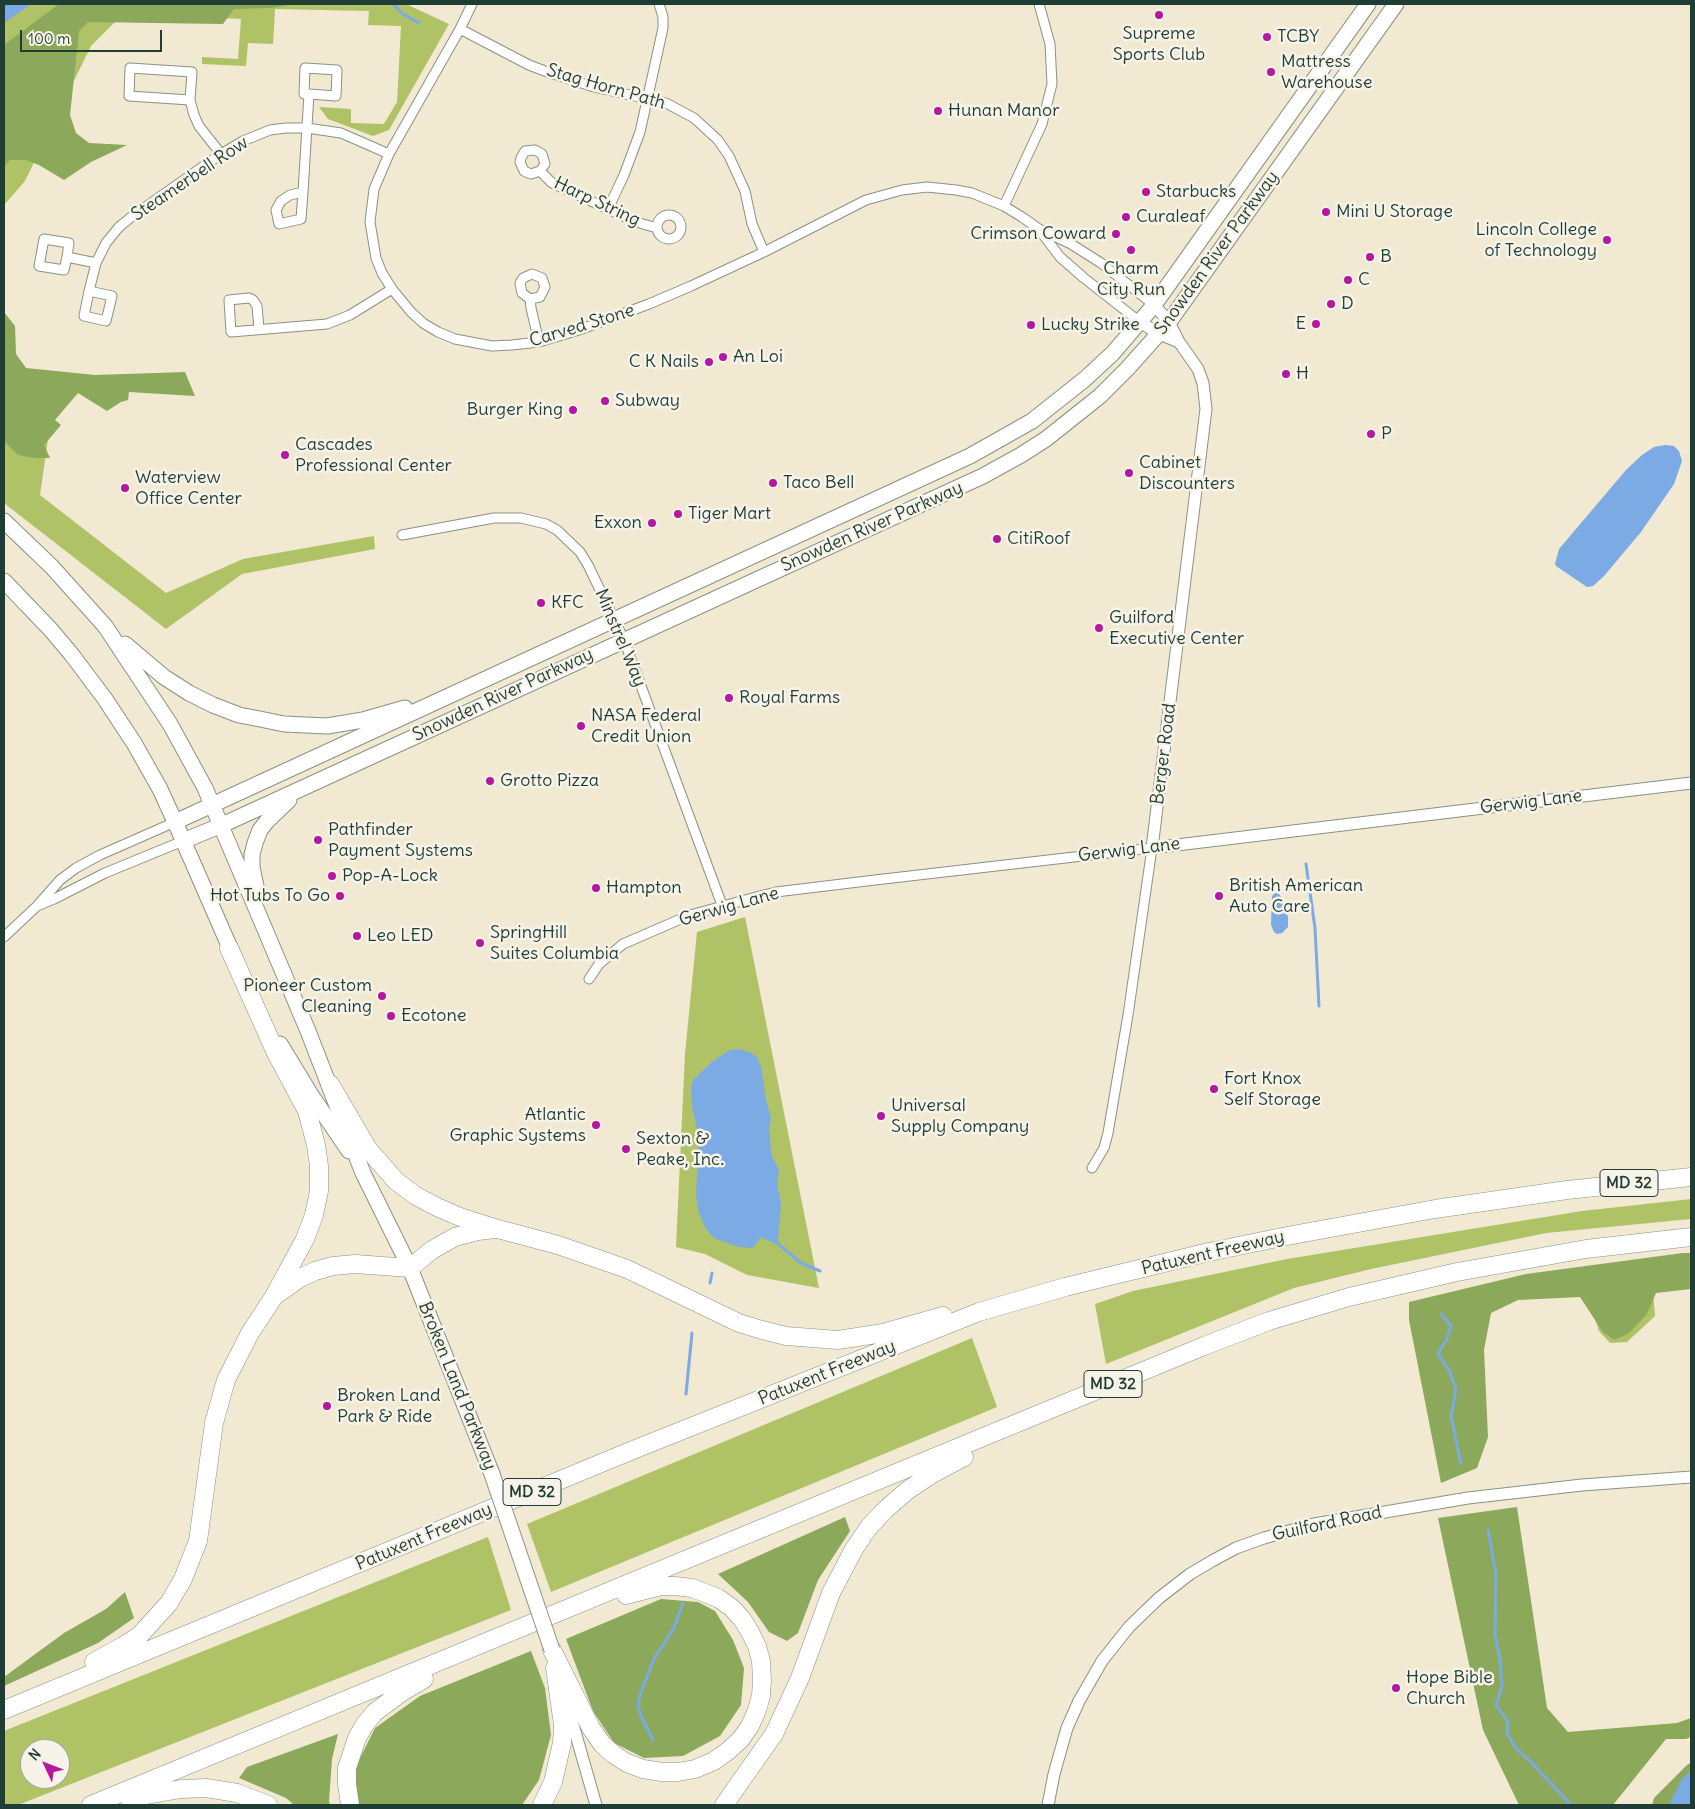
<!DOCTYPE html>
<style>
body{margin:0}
#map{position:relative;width:1695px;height:1809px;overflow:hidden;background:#f1e9d2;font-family:Delius,sans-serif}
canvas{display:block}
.frame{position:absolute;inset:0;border:5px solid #1f3d34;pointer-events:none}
.north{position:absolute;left:20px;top:1739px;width:50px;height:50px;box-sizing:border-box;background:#f7f3e8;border:1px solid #a1aaa0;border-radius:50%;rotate:313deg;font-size:14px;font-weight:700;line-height:20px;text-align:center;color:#1f3d34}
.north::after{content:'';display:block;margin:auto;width:18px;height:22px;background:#b5179e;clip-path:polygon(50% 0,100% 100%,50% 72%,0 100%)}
.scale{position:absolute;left:20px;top:30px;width:142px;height:22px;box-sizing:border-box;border:2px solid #1f3d34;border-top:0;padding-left:6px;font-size:15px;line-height:18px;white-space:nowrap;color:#1f3d34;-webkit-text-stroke:4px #f7f3e8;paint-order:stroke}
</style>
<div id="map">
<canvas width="1695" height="1809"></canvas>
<div class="frame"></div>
<div class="north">N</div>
<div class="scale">100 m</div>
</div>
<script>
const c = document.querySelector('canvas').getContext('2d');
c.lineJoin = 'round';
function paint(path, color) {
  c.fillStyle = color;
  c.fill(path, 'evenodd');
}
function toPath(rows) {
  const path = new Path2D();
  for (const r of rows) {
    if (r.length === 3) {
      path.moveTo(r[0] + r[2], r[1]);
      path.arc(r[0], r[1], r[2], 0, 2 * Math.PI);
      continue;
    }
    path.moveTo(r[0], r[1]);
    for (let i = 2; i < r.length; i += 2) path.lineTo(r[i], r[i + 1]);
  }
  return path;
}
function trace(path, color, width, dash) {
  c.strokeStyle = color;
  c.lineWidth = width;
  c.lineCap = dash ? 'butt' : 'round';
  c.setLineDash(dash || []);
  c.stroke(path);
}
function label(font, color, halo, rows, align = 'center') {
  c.font = font + ' Delius,sans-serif';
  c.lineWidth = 5;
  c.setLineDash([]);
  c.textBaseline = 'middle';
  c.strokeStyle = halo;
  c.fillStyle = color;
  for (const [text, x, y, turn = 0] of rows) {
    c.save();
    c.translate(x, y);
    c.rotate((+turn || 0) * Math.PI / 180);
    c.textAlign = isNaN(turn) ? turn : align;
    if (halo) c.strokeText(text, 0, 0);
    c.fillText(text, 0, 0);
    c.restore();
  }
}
paint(toPath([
 [4,4,406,4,449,24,389,130,373,136,328,119,319,107,351,109,351,123,384,124,397,102,401,26,368,25,369,11,275,9,273,44,248,43,246,66,202,64,202,57,238,59,241,19,124,13,91,46,25,181,4,205],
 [4,316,21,374,57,376,40,495,166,593,243,559,374,536,375,549,242,574,166,629,4,503],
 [745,917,819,1288,747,1275,705,1254,676,1247,685,1054,697,932],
 [1691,1199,1691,1219,1546,1233,1371,1269,1294,1288,1106,1364,1095,1304,1133,1291,1287,1259,1582,1211],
 [1653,1292,1655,1316,1627,1342,1610,1343,1599,1331,1589,1301],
 [972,1338,997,1407,551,1592,527,1524],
 [488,1537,511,1610,18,1805,4,1805,4,1731],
 [30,1749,60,1749,60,1779,30,1779]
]), '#afc266');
paint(toPath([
 [59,4,293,4,272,8,234,9,223,24,88,22,79,31,70,115,76,133,89,143,127,145,91,162,64,180,39,165,26,160,10,160,4,166,4,45],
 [4,312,15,326,16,354,26,368,95,375,185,372,195,396,129,392,128,400,121,402,107,411,78,393,55,420,61,425,44,445,50,458,35,458,18,455,4,441],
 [1683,1253,1691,1253,1691,1289,1656,1293,1647,1314,1628,1334,1614,1340,1603,1332,1580,1297,1518,1300,1491,1313,1484,1350,1488,1437,1477,1468,1441,1483,1409,1320,1409,1302,1526,1274],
 [1517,1507,1547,1708,1568,1732,1677,1723,1691,1718,1691,1737,1686,1739,1666,1739,1613,1805,1519,1805,1483,1730,1438,1518],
 [845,1517,850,1531,818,1580,798,1633,787,1641,769,1632,748,1602,718,1574],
 [125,1592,134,1618,98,1643,4,1686,4,1677,64,1633,106,1609],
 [661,1599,698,1602,715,1611,733,1640,744,1668,741,1705,720,1736,683,1756,644,1758,614,1743,593,1711,566,1639],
 [531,1651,545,1688,551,1735,539,1780,522,1805,359,1805,354,1770,375,1728,420,1696],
 [338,1734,332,1759,329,1801,330,1805,294,1805,286,1798,239,1778,247,1767],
 [1691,1763,1691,1805,1652,1805,1654,1798,1687,1765]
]), '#8ba85b');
paint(toPath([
 [4,4,31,4,4,23],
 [1665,445,1674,446,1679,451,1682,461,1674,484,1641,532,1604,576,1593,586,1587,587,1556,566,1555,564,1559,549,1626,470,1642,455,1654,447],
 [1275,893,1279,894,1282,898,1288,917,1288,927,1282,933,1277,934,1274,932,1271,925,1272,896],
 [739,1049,750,1052,757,1057,761,1066,766,1100,771,1118,769,1130,772,1157,779,1170,777,1183,781,1203,778,1242,776,1244,761,1237,753,1248,739,1247,716,1239,710,1234,704,1225,698,1209,696,1194,699,1139,692,1106,691,1089,693,1080,713,1061,730,1050],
 [1691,1770,1691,1803,1690,1805,1669,1805,1681,1780]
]), '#7baae5');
trace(toPath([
 [393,4,403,14,419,23],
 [1306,864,1315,928,1319,1006],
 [777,1243,801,1263,820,1271],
 [710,1283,712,1273],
 [1441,1314,1451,1326,1447,1339,1438,1354,1449,1370,1456,1389,1451,1416,1461,1464],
 [686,1394,692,1333],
 [1488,1530,1496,1574,1495,1635,1500,1659,1502,1687,1496,1705,1508,1722,1507,1733,1515,1747,1532,1763,1571,1805],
 [653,1740,641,1716,638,1706,640,1695,654,1659,674,1628,683,1603]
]), '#7baae5', 3);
const minor = toPath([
 [472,4,460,29,389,154,374,189,370,222,376,258,382,273,392,289,411,312,423,323,438,332,455,339,492,346,512,345,539,342,579,330,649,304,691,286,764,252,866,200,902,190,927,187,956,190,972,193,1004,206,1022,217,1039,229,1071,244,1101,263,1154,305],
 [460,29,529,65,550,73,594,87,666,103,694,118,718,140,729,156,745,191,752,224,764,252],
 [190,100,192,72,130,68,129,96,190,100,194,115,199,126,221,154],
 [540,171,531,174,524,171,520,162,521,158,525,151,535,150,542,154,545,164,540,171,552,183,636,222,657,228],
 [303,192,290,195,281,201,276,210,279,224,301,219,303,192,309,94,304,94,305,68,337,70,336,96,309,94],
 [1004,206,1042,124,1052,84,1050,44,1039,4],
 [608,209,624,175,640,132,663,28,663,17,659,4],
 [669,227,12],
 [1041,232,1060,257,1084,278,1140,322],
 [67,257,69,243,44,239,39,266,64,270,67,257,96,263],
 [89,291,112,296,106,321,84,316,89,291,96,263,106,243,119,227,130,218,221,154,243,141,270,130,286,128,307,128,341,133,389,154],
 [530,299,522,293,520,283,523,278,532,274,542,278,545,287,540,297,530,299,531,308,539,342],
 [259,329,257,306,253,300,249,298,229,300,231,332,327,324,350,315,392,289],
 [402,535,494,518,521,518,546,524,557,530,580,552,588,565,624,640,722,905],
 [37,906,54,899,105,873,183,841],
 [4,937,37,906,60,880,76,868,100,855,175,822],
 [589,979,599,964,623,944,690,915,756,897,776,892,875,880,1152,848,1128,1015,1108,1133,1104,1148,1092,1168]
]);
const tertiary = toPath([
 [1154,305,1169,322,1179,342,1198,369,1203,383,1206,409,1152,848,1691,783],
 [1140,322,1159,334,1179,342],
 [566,1700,596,1805],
 [1048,1805,1054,1774,1067,1728,1079,1701,1102,1661,1129,1627,1159,1598,1190,1574,1212,1561,1236,1548,1264,1538,1314,1524,1468,1498,1582,1485,1691,1477]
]);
const primary = toPath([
 [4,521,52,567,105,626,170,724,205,788,308,1031,363,1173,410,1268,492,1474],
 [4,581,51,630,72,655,105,699,134,743,160,789,175,822,234,957],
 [125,644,164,677,189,693,213,705,239,715,260,719,284,724,327,726,363,720,405,708],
 [175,822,970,456,1032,421,1085,379,1113,353,1154,305,1368,4],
 [183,841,222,825,983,476,1021,455,1046,439,1100,396,1128,368,1169,322,1396,4],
 [257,891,252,867,252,855,255,843,260,830,267,821,289,800],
 [280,1044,311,1095,349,1151]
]);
const motorway = toPath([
 [330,1084,368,1149,396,1181,416,1196,437,1207,460,1217,498,1229,558,1245,627,1269,739,1323,762,1330,786,1336,838,1340,883,1333,943,1316],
 [279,1293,300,1278,315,1271,333,1266,355,1264,410,1268,432,1250,455,1237,478,1231,495,1229],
 [552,1650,591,1728,602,1744,613,1754,627,1763,643,1769,662,1772,678,1772,695,1769,714,1761,728,1751,741,1739,750,1726,757,1710,761,1696,762,1680,761,1661,757,1646,750,1632,742,1619,732,1608,718,1598,692,1588,675,1586,661,1586,626,1595],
 [94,1662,123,1646,140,1635,169,1603,183,1579,198,1541,214,1423,226,1380,250,1333,273,1298,305,1239,314,1215,319,1191,319,1166,316,1145,307,1111,276,1053,229,948],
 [4,1710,633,1450,979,1312,1065,1287,1209,1252,1287,1236,1435,1209,1567,1190,1691,1177],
 [129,1798,181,1789,206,1788,237,1793,268,1805],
 [91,1805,1204,1346,1269,1321,1349,1297,1457,1272,1586,1249,1691,1237],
 [350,1805,347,1784,347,1768,357,1738,365,1724,375,1712,402,1692,424,1679],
 [542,1805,553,1782,562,1743,563,1725,555,1668],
 [724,1805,774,1734,800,1678,831,1593,854,1549,869,1527,886,1509,908,1490,932,1474,964,1457]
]);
trace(minor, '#889383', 11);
trace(tertiary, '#889383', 13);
trace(primary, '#889383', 17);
trace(motorway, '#889383', 19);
trace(minor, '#fff', 9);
trace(tertiary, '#fff', 11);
trace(primary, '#fff', 15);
trace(motorway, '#fff', 18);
const primaryBridge = toPath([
 [492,1474,552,1650]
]);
trace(primaryBridge, '#889383', 17, []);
trace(primaryBridge, '#fff', 15);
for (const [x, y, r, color] of [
 [1159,15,5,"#b5179e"],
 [1267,37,5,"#b5179e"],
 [1271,72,5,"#b5179e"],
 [938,111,5,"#b5179e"],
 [1146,192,5,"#b5179e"],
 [1326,212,5,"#b5179e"],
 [1126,217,5,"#b5179e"],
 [1116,234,5,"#b5179e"],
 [1607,240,5,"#b5179e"],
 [1131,250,5,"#b5179e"],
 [1370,257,5,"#b5179e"],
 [1348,280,5,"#b5179e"],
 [1331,304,5,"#b5179e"],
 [1316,324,5,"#b5179e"],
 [1031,325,5,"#b5179e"],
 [723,357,5,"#b5179e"],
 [709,362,5,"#b5179e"],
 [1286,374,5,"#b5179e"],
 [605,401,5,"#b5179e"],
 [573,410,5,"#b5179e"],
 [1371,434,5,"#b5179e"],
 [285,455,5,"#b5179e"],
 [1129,473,5,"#b5179e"],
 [773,483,5,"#b5179e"],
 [125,488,5,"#b5179e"],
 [678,514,5,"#b5179e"],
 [652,523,5,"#b5179e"],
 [997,539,5,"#b5179e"],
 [541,603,5,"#b5179e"],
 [1099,628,5,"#b5179e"],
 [729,698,5,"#b5179e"],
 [581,726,5,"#b5179e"],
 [490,781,5,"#b5179e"],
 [318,840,5,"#b5179e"],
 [332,876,5,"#b5179e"],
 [596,888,5,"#b5179e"],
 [340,896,5,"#b5179e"],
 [1219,896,5,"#b5179e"],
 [357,936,5,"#b5179e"],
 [480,943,5,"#b5179e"],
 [382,996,5,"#b5179e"],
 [391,1016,5,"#b5179e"],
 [1214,1089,5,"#b5179e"],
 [881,1116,5,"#b5179e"],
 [596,1125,5,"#b5179e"],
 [626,1149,5,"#b5179e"],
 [327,1406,5,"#b5179e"],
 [1396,1688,5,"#b5179e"]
]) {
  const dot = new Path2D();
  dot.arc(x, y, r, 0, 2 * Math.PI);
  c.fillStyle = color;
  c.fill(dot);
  trace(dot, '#f7f3e8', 2);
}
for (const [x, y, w] of [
 [1629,1183,58],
 [1113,1384,58],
 [532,1492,58]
]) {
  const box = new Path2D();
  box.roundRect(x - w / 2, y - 13.5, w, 27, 4);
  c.fillStyle = '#f7f3e8';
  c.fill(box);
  trace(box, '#1f3d34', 1);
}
label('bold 16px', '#1f3d34', null, [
 ["MD 32",1629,1183],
 ["MD 32",1113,1384],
 ["MD 32",532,1492]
]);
label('18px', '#1f3d34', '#f7f3e8', [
 ["Supreme",1159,34,"center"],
 ["Sports Club",1159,55,"center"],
 ["TCBY",1277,37],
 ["Mattress",1281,62],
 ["Warehouse",1281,83],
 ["Hunan Manor",948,111],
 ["Starbucks",1156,192],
 ["Mini U Storage",1336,212],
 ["Curaleaf",1136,217],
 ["Lincoln College",1597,230,"right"],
 ["of Technology",1597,251,"right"],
 ["Crimson Coward",1106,234,"right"],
 ["B",1380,257],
 ["Charm",1131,269,"center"],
 ["City Run",1131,290,"center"],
 ["C",1358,280],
 ["D",1341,304],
 ["E",1306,324,"right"],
 ["Lucky Strike",1041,325],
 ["An Loi",733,357],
 ["C K Nails",699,362,"right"],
 ["H",1296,374],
 ["Subway",615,401],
 ["Burger King",563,410,"right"],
 ["P",1381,434],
 ["Cascades",295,445],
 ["Professional Center",295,466],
 ["Cabinet",1139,463],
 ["Discounters",1139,484],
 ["Waterview",135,478],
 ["Office Center",135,499],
 ["Taco Bell",783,483],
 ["Tiger Mart",688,514],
 ["Exxon",642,523,"right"],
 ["CitiRoof",1007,539],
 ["KFC",551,603],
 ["Guilford",1109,618],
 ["Executive Center",1109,639],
 ["Royal Farms",739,698],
 ["NASA Federal",591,716],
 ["Credit Union",591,737],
 ["Grotto Pizza",500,781],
 ["Pathfinder",328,830],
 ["Payment Systems",328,851],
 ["Pop-A-Lock",342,876],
 ["British American",1229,886],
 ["Auto Care",1229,907],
 ["Hampton",606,888],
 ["Hot Tubs To Go",330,896,"right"],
 ["SpringHill",490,933],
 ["Suites Columbia",490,954],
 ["Leo LED",367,936],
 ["Pioneer Custom",372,986,"right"],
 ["Cleaning",372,1007,"right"],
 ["Ecotone",401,1016],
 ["Fort Knox",1224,1079],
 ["Self Storage",1224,1100],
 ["Universal",891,1106],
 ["Supply Company",891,1127],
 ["Atlantic",586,1115,"right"],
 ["Graphic Systems",586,1136,"right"],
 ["Sexton &",636,1139],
 ["Peake, Inc.",636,1160],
 ["Broken Land",337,1396],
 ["Park & Ride",337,1417],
 ["Hope Bible",1406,1678],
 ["Church",1406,1699]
], 'left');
label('18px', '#1f3d34', '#f7f3e8', [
 ["Stag Horn Path",606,87,16],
 ["Steamerbell Row",190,179,-34],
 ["Harp String",597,202,25],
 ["Snowden River Parkway",1217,253,-54],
 ["Carved Stone",582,326,-17],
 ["Snowden River Parkway",872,527,-24],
 ["Minstrel Way",620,638,67],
 ["Snowden River Parkway",503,695,-25],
 ["Berger Road",1164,754,-83],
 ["Gerwig Lane",1531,802,-7],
 ["Gerwig Lane",1129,850,-7],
 ["Gerwig Lane",729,907,-16],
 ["Patuxent Freeway",1213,1253,-13],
 ["Patuxent Freeway",827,1373,-22],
 ["Broken Land Parkway",457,1386,68],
 ["Guilford Road",1327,1524,-12],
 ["Patuxent Freeway",424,1537,-23]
]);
</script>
